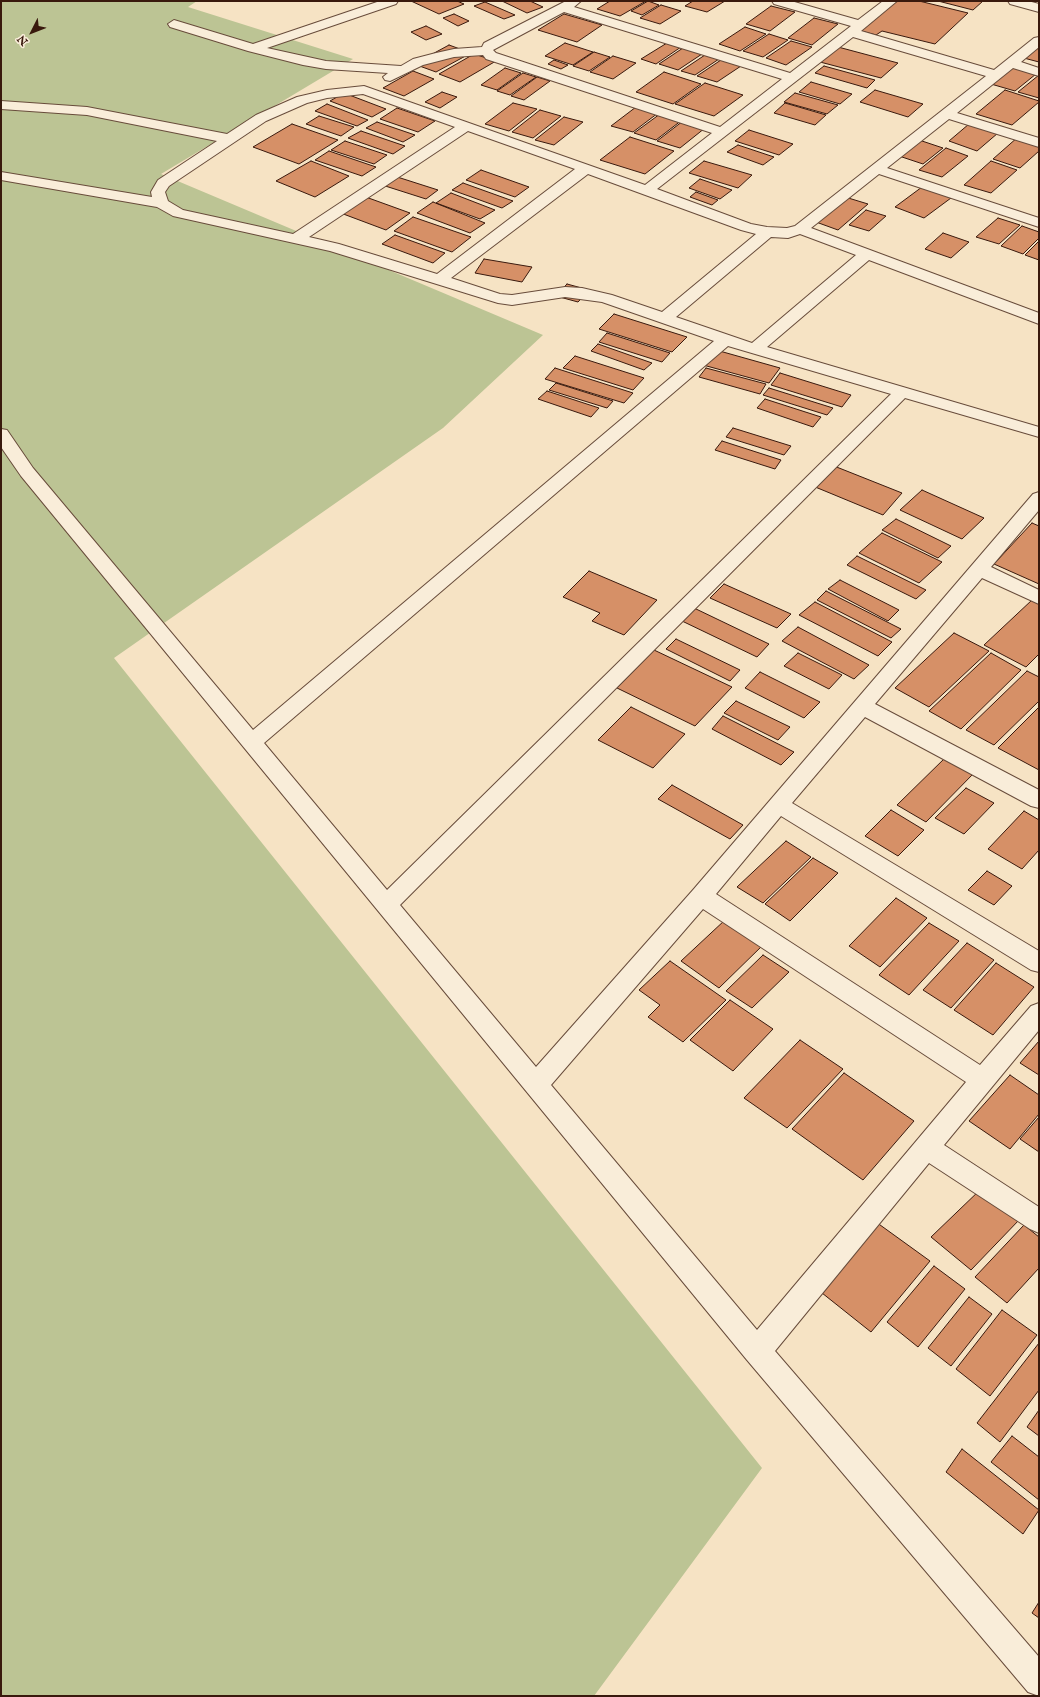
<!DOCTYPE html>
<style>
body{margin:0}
#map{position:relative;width:1040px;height:1697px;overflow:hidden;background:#f6e3c4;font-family:"IM FELL English",serif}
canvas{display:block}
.frame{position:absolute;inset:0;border:2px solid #39190d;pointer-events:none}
.north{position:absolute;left:12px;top:12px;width:40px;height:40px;-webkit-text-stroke:3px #f9edd9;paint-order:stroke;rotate:228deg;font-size:11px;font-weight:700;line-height:16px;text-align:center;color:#39190d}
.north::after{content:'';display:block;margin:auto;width:14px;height:18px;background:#39190d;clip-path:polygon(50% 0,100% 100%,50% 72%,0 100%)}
</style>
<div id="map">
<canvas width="1040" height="1697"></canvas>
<div class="frame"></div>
<div class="north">N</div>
</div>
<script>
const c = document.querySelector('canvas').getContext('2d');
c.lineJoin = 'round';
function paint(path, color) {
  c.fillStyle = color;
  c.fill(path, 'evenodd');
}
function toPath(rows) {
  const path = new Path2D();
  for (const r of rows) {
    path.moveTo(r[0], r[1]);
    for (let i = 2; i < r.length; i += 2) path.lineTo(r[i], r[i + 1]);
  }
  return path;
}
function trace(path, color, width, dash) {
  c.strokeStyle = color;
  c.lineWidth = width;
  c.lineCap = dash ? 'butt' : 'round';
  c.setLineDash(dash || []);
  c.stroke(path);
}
paint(toPath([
 [1,1,197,1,188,7,353,59,161,174,543,335,443,428,114,658,762,1468,594,1696,1,1696]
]), '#bcc494');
const building = toPath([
 [411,1,457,1,464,4,439,14,411,1],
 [502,1,530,1,543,7,527,13,502,1],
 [610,1,646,1,620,16,597,9,610,1],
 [648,1,659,5,642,15,631,11,648,1],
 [693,1,725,1,707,12,685,6,693,1],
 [896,1,919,1,968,13,935,44,882,31,876,35,861,31,896,1],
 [938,1,983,1,973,10,938,1],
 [485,2,515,15,504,19,474,6,485,2],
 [661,5,681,11,660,24,640,18,661,5],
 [771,6,795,12,770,31,746,24,771,6],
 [454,14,469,21,458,26,443,18,454,14],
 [564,14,602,25,577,42,538,30,564,14],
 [814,18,838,24,812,45,788,38,814,18],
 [426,26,442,34,426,40,411,32,426,26],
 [745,27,766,34,740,51,719,44,745,27],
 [769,34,788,40,763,57,743,51,769,34],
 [791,41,812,47,786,65,766,58,791,41],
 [565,43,593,52,573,65,545,56,565,43],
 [667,43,681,47,656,64,641,59,667,43],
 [449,45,471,53,436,72,414,64,449,45],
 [838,47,898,63,881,78,820,62,838,47],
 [1032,47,1039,49,1039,62,1020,57,1032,47],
 [683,48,702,54,678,70,659,64,683,48],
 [594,52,610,57,589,71,573,66,594,52],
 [474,54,496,61,460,82,439,74,474,54],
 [705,55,719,59,695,75,681,71,705,55],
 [613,56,636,63,613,79,590,72,613,56],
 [554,60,568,65,561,69,548,64,554,60],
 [721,60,741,66,717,82,697,76,721,60],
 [824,66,875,80,867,88,815,73,824,66],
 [1013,67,1036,74,1015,91,991,84,1013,67],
 [505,68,521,73,497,90,481,85,505,68],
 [413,71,434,79,404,96,383,88,413,71],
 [664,72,701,84,673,104,636,92,664,72],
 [523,73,536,77,510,95,497,91,523,73],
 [1039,75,1039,98,1018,92,1039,75],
 [537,77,550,81,524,100,511,96,537,77],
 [811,82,852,94,840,104,799,92,811,82],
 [705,83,743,95,714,116,675,104,705,83],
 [875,90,923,104,908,117,860,102,875,90],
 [1005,90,1039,101,1039,102,1012,125,976,114,1005,90],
 [442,92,457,97,440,108,425,102,442,92],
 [344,93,386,109,372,117,330,101,344,93],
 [795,93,838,105,827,114,784,102,795,93],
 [513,103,537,109,509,131,485,124,513,103],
 [785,103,826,115,815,125,774,113,785,103],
 [327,104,368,120,357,126,315,111,327,104],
 [636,107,658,113,633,132,611,126,636,107],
 [397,108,435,121,418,132,380,119,397,108],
 [540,110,561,116,533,138,512,132,540,110],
 [660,114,682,120,656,140,634,133,660,114],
 [319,116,354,127,341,136,306,124,319,116],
 [564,117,583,122,554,145,535,140,564,117],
 [683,121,705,128,680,148,657,141,683,121],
 [377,122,415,135,403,142,366,128,377,122],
 [292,124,338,140,299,164,253,147,292,124],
 [969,124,998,133,977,151,949,141,969,124],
 [749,130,793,144,779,155,735,141,749,130],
 [361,131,405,146,393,154,348,138,361,131],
 [630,137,674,151,645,174,600,160,630,137],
 [1018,137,1039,144,1039,151,1020,168,993,159,1018,137],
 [916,139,943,148,923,164,896,155,916,139],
 [345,141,387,155,374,164,331,150,345,141],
 [738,145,774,157,763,165,727,152,738,145],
 [946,148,968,156,942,177,919,170,946,148],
 [329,151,376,167,362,176,315,160,329,151],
 [311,161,349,176,315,197,276,181,311,161],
 [704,161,752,175,738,188,689,173,704,161],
 [991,161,1017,170,991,193,964,185,991,161],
 [481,170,529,187,515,197,466,180,481,170],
 [391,175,438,190,426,199,379,184,391,175],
 [700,179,732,190,720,199,689,188,700,179],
 [463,183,513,201,502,208,452,190,463,183],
 [922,187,951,198,924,218,895,207,922,187],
 [696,192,718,200,712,205,690,197,696,192],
 [451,193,495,210,480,219,436,203,451,193],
 [363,196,410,213,386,230,338,212,363,196],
 [845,197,868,204,838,230,816,222,845,197],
 [433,202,485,223,470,233,417,213,433,202],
 [866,210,886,216,869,231,849,225,866,210],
 [413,217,471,237,452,252,394,231,413,217],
 [998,218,1020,225,999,244,976,237,998,218],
 [1022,226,1039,232,1039,238,1023,254,1001,246,1022,226],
 [943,233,969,242,951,258,925,249,943,233],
 [395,235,445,253,433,263,382,244,395,235],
 [1039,241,1039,260,1025,255,1039,241],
 [484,259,532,267,522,282,475,273,484,259],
 [567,284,589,290,578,302,556,296,567,284],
 [614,314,687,337,672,352,599,329,614,314],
 [607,333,670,353,662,362,599,342,607,333],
 [598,344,652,363,644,370,591,351,598,344],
 [716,350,780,368,769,383,703,365,716,350],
 [575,356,644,378,633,390,563,368,575,356],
 [555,368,633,393,624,403,545,379,555,368],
 [706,368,766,384,760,394,699,377,706,368],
 [780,373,851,395,842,407,771,385,780,373],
 [556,383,613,401,607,408,549,390,556,383],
 [769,388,833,408,827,415,763,395,769,388],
 [547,391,599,408,591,417,538,399,547,391],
 [765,399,821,417,813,427,757,408,765,399],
 [733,428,791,446,784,455,726,437,733,428],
 [722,441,781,460,775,469,715,450,722,441],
 [829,464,902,493,883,515,808,484,829,464],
 [922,490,984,518,962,539,900,510,922,490],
 [896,519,951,546,938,558,882,530,896,519],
 [1032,523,1039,526,1039,584,994,564,1032,523],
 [882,533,942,562,919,583,859,553,882,533],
 [857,556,926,590,916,599,847,565,857,556],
 [589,571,657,600,624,635,592,621,600,613,563,597,589,571],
 [840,580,899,610,888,621,828,589,840,580],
 [724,584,791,614,777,628,710,598,724,584],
 [826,591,901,629,891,638,817,600,826,591],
 [1032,600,1039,604,1039,654,1026,667,984,645,1032,600],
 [815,602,892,642,878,656,799,615,815,602],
 [694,608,769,644,757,657,682,621,694,608],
 [798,627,869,665,854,679,782,641,798,627],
 [954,633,989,651,929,707,895,688,954,633],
 [676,639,740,670,730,681,666,649,676,639],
 [654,650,732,687,695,726,617,688,654,650],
 [798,653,842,675,829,689,784,666,798,653],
 [991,653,1021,670,961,729,929,711,991,653],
 [1027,671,1039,677,1039,701,994,745,966,730,1027,671],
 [760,672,820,702,804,718,745,688,760,672],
 [736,701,790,727,778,740,724,713,736,701],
 [631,707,685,734,653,768,598,740,631,707],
 [1039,707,1039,770,998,748,1039,707],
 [723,716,794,752,781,765,712,729,723,716],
 [946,757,974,773,926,822,897,805,946,757],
 [672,785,743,825,730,839,658,799,672,785],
 [966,788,994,803,964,834,935,818,966,788],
 [891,810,924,830,898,856,865,836,891,810],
 [1024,811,1039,820,1039,850,1022,869,988,849,1024,811],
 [786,841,811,857,763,903,737,887,786,841],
 [813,858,838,873,790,921,765,904,813,858],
 [987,871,1012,886,994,905,968,890,987,871],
 [896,898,927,918,880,967,849,946,896,898],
 [725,920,763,945,719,988,681,961,725,920],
 [929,923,959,941,909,995,879,975,929,923],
 [967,943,994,960,951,1008,923,990,967,943],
 [763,955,789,972,752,1008,726,991,763,955],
 [670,961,726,1000,683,1042,648,1017,660,1005,639,990,670,961],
 [996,963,1034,987,993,1035,954,1010,996,963],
 [730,1000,773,1029,733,1071,690,1040,730,1000],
 [800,1040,843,1069,787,1128,744,1098,800,1040],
 [1039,1041,1039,1075,1020,1063,1039,1041],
 [844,1073,914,1121,863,1180,792,1129,844,1073],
 [1010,1075,1039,1095,1039,1114,1010,1149,969,1121,1010,1075],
 [1039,1117,1039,1152,1020,1139,1039,1117],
 [982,1188,1020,1219,971,1270,931,1237,982,1188],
 [876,1222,930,1261,871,1332,817,1289,876,1222],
 [1024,1225,1039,1237,1039,1268,1007,1303,975,1277,1024,1225],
 [934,1266,965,1289,918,1347,887,1322,934,1266],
 [969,1297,992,1314,951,1366,928,1348,969,1297],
 [1002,1310,1037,1335,990,1396,956,1369,1002,1310],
 [1039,1343,1039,1390,1000,1442,977,1423,1039,1343],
 [1039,1410,1039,1436,1027,1427,1039,1410],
 [1012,1436,1039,1457,1039,1500,991,1462,1012,1436],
 [962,1449,1039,1510,1023,1534,946,1472,962,1449],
 [1039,1602,1039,1618,1032,1613,1039,1602]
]);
paint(building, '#d69067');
trace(building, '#39190d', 1);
const minor = toPath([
 [380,1,398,1,396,4,267,48,326,61,401,66,413,59,436,53,454,49,482,47,484,43,566,1,581,1,574,7,790,73,851,26,774,4,772,1,791,1,858,20,883,1,897,1,861,31,994,70,1034,38,1039,37,1039,47,1021,62,1039,68,1039,76,1013,68,957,113,1039,138,1039,147,949,119,887,168,1039,218,1039,227,879,174,811,228,1039,313,1039,324,869,260,767,347,1039,427,1039,437,905,398,400,905,536,1067,693,890,1033,494,1039,492,1039,510,991,567,1039,590,1039,604,982,578,875,704,1039,790,1039,808,1031,806,865,717,792,803,1039,951,1039,972,1031,970,781,816,716,894,980,1065,1031,1006,1039,1003,1039,1030,944,1145,1039,1207,1039,1233,1030,1229,929,1163,775,1351,1039,1657,1039,1696,1028,1692,747,1360,21,476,1,447,1,429,7,430,33,468,253,730,714,341,602,302,565,297,512,305,498,303,330,251,173,216,157,207,1,180,1,172,152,197,151,192,158,180,217,141,87,115,1,109,1,101,87,107,227,134,256,115,297,97,327,90,364,86,645,185,712,133,486,59,483,55,454,57,423,65,390,81,385,80,383,77,388,73,326,69,303,65,248,51,170,27,168,24,174,20,253,44,380,1],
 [564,12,782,79,720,127,496,53,493,50,564,12],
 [853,37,986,76,795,226,787,228,767,227,751,224,657,189,853,37],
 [363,94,455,127,293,234,183,210,168,201,165,192,169,186,266,121,307,103,327,98,363,94],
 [468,131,575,169,437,274,339,244,309,237,468,131],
 [588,174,741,230,756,234,662,312,612,295,582,288,565,287,512,295,500,294,451,278,588,174],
 [800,234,856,255,752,343,676,317,771,237,788,238,800,234],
 [728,346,891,394,387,890,264,743,728,346],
 [703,909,966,1082,757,1330,551,1085,703,909],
 [1008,1,1028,1,1039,4,1039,12,1010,4,1008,1]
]);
trace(minor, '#684c3b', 2);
paint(minor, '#f9edd9');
</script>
